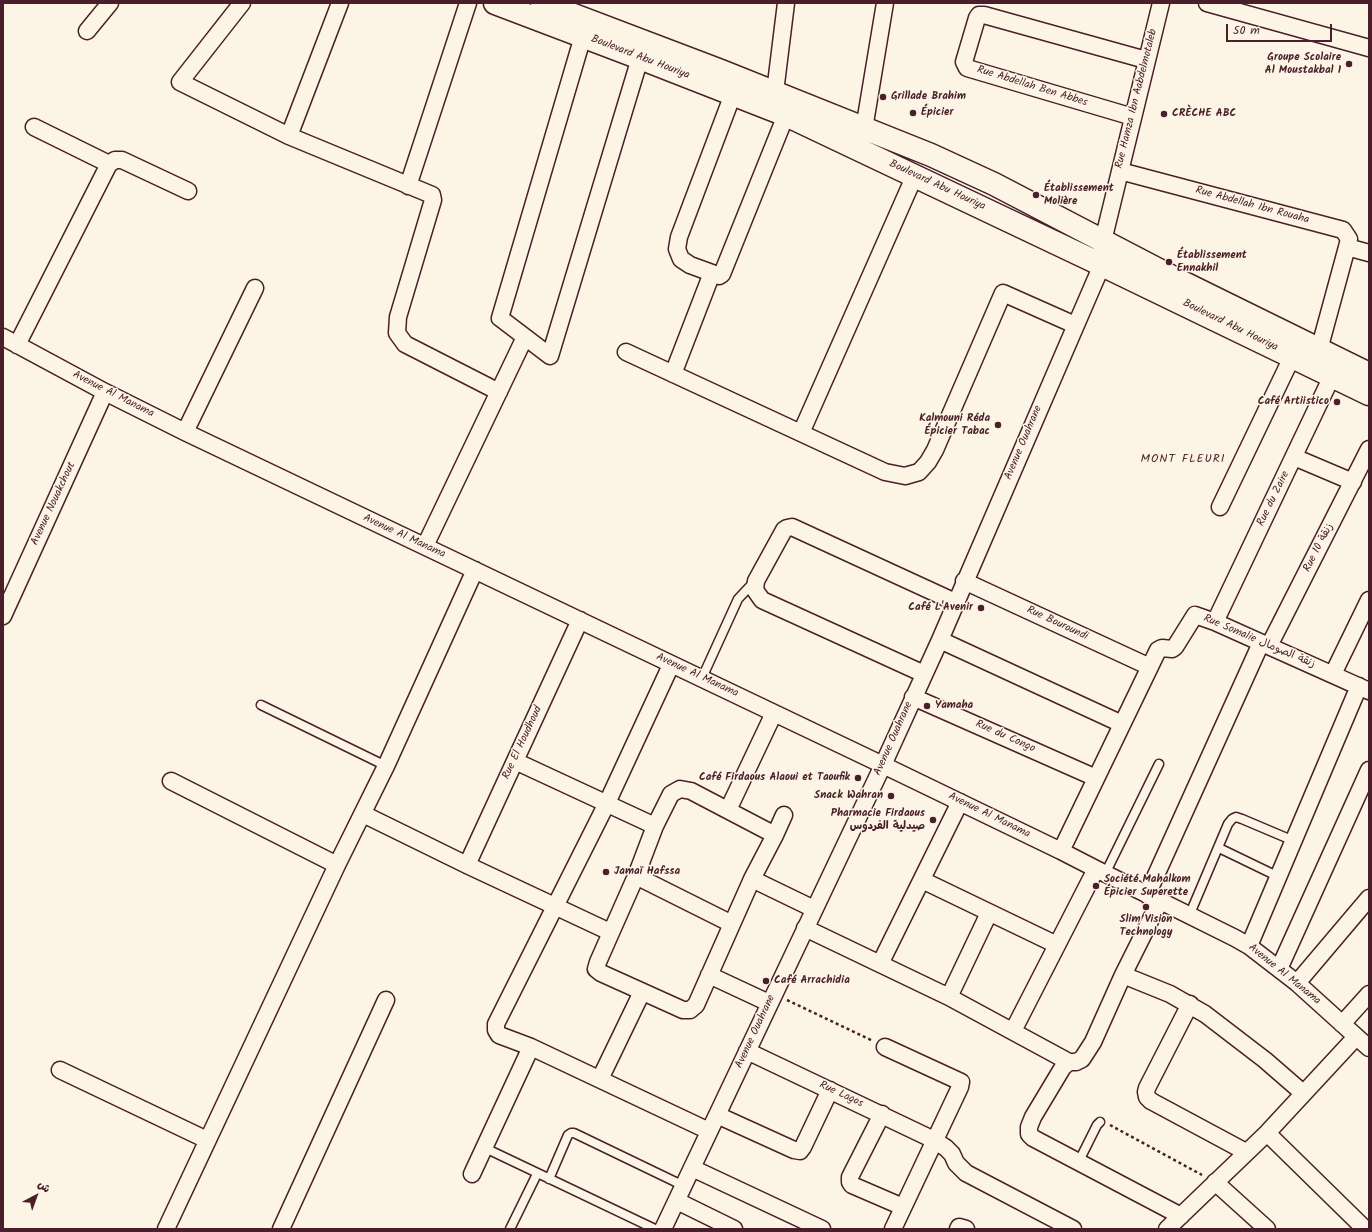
<!DOCTYPE html>
<meta charset="utf-8">
<style>
body{margin:0}
#map{position:relative;width:1372px;height:1232px;overflow:hidden;background:#fcf5e5;font-family:Kalam,"Playpen Sans Arabic",sans-serif}
canvas{display:block}
.frame{position:absolute;inset:0;border:4px solid #4a1f2b;pointer-events:none}
.north{position:absolute;left:16px;top:1176px;width:40px;height:40px;-webkit-text-stroke:3px #fcf5e5;paint-order:stroke;rotate:41deg;font-size:11px;font-weight:700;line-height:16px;text-align:center;color:#4a1f2b}
.north::after{content:'';display:block;margin:auto;width:14px;height:18px;background:#4a1f2b;clip-path:polygon(50% 0,100% 100%,50% 72%,0 100%)}
.scale{position:absolute;left:1226px;top:24px;width:106px;height:18px;box-sizing:border-box;border:2px solid #4a1f2b;border-top:0;padding-left:5px;font-size:12px;line-height:14px;white-space:nowrap;color:#4a1f2b;-webkit-text-stroke:3px #fcf5e5;paint-order:stroke}
</style>
<div id="map">
<canvas width="1372" height="1232"></canvas>
<div class="frame"></div>
<div class="north">ش</div>
<div class="scale">50 m</div>
</div>
<script>
const c = document.querySelector('canvas').getContext('2d');
c.lineJoin = 'round';
function toPath(rows) {
  const path = new Path2D();
  for (const r of rows) {
    path.moveTo(r[0], r[1]);
    for (let i = 2; i < r.length; i += 2) path.lineTo(r[i], r[i + 1]);
  }
  return path;
}
function trace(path, color, width, dash) {
  c.strokeStyle = color;
  c.lineWidth = width;
  c.lineCap = dash ? 'butt' : 'round';
  c.setLineDash(dash || []);
  c.stroke(path);
}
function label(font, color, halo, rows, align = 'center') {
  c.font = font + ' Kalam,"Playpen Sans Arabic",sans-serif';
  c.lineWidth = 3;
  c.setLineDash([]);
  c.textBaseline = 'middle';
  c.strokeStyle = halo;
  c.fillStyle = color;
  for (const [text, x, y, turn = 0] of rows) {
    c.save();
    c.translate(x, y);
    c.rotate((+turn || 0) * Math.PI / 180);
    c.textAlign = isNaN(turn) ? turn : align;
    if (halo) c.strokeText(text, 0, 0);
    c.fillText(text, 0, 0);
    c.restore();
  }
}
const lane = toPath([
 [702,678,738,599,754,582],
 [261,705,386,766],
 [1219,848,1279,877],
 [1105,874,1159,764],
 [1189,916,1228,824,1232,819,1236,817,1242,819,1294,841],
 [485,1148,655,1229],
 [1078,1163,1097,1125,1100,1122],
 [549,1179,568,1135,571,1133,574,1133,684,1186],
 [510,1229,537,1174]
]);
const street = toPath([
 [242,3,180,82,289,136,432,195,433,200,398,317,397,333,405,344,499,392],
 [1207,3,1369,48],
 [87,31,110,3],
 [583,36,500,318,550,356,640,58],
 [775,92,786,3],
 [1133,117,967,68,964,62,977,18,979,15,984,15,1146,60],
 [34,127,109,164],
 [864,129,885,3],
 [289,136,340,3],
 [1120,171,1343,230,1349,239,1347,247,1369,253],
 [408,186,468,3],
 [712,273,690,265,681,259,677,249,679,237,733,94],
 [3,337,105,392,185,432,883,765,1061,851,1096,869,1235,938,1249,946,1297,983,1369,1048],
 [17,345,109,164,115,160,122,160,188,191],
 [1319,350,1347,247],
 [626,352,885,472,905,476,919,472,928,462,935,450,1003,293,1075,325],
 [673,374,712,273,719,276,722,274,786,115],
 [185,432,255,288],
 [801,433,915,175],
 [1294,457,1353,482],
 [1220,507,1292,357],
 [425,546,525,337],
 [964,581,1150,667],
 [3,616,105,392],
 [1215,622,1332,376],
 [940,640,1122,724],
 [1269,646,1369,449],
 [671,665,607,803,496,1024,496,1030,499,1035,531,1047,709,1131],
 [924,674,762,600,755,590,756,581,784,530,787,528,792,527,955,602],
 [1333,674,1369,600],
 [913,697,1096,778],
 [515,761,655,826],
 [171,781,337,865],
 [728,810,774,713],
 [363,814,467,865,610,932],
 [775,835,691,791,680,789,671,794,655,826,636,876,598,962,596,969,601,973,683,1010,690,1010,696,1005,752,879,775,835,784,815],
 [1061,851,1158,650,1162,648,1172,649,1175,647,1195,615,1215,622,1369,691],
 [467,865,580,620],
 [636,876,732,924],
 [752,879,814,909],
 [922,880,1057,945],
 [1147,895,1261,643],
 [1160,901,1123,975,1093,1042,1082,1059,1076,1062,1069,1062,1063,1067,1033,1117,1029,1127,1029,1134,1033,1138,1181,1216],
 [805,928,949,997,1069,1062],
 [1249,946,1359,686],
 [880,964,960,802],
 [1279,969,1369,770],
 [709,975,769,1003],
 [1123,975,1170,994,1205,1014,1265,1060,1303,1093],
 [1297,983,1369,898],
 [949,997,989,913],
 [1190,1004,1147,1088,1146,1092,1147,1097,1151,1101,1246,1152],
 [1342,1024,1369,994],
 [1013,1031,1096,869],
 [885,1047,961,1082,960,1087,893,1229],
 [747,1051,934,1140,946,1148,952,1154,956,1163,966,1173,1073,1229],
 [60,1070,207,1140],
 [600,1079,642,992],
 [882,1114,850,1177,850,1182,852,1185,903,1207],
 [717,1115,794,1150,800,1151,803,1147,830,1090],
 [1267,1133,1365,1229],
 [692,1168,822,1229],
 [472,1174,531,1047],
 [1215,1182,1267,1229],
 [677,1201,734,1229],
 [166,1229,337,865,386,766,475,570],
 [281,1229,386,1000],
 [663,1229,883,765,940,640,1098,274,1103,241,1161,3],
 [958,1229,959,1227,966,1229],
 [1167,1229,1267,1133,1356,1037]
]);
const secondary = toPath([
 [495,3,640,58,786,115,1100,264,1369,394],
 [542,3,721,71,931,155,994,184,1178,280,1369,374]
]);
trace(lane, '#4a1f2b', 11);
trace(street, '#4a1f2b', 19);
trace(secondary, '#4a1f2b', 25);
trace(toPath([
 [787,1000,873,1041],
 [1110,1125,1202,1175]
]), '#4a1f2b', 2.5, [3, 3]);
trace(lane, '#fcf5e5', 8);
trace(street, '#fcf5e5', 16);
trace(secondary, '#fcf5e5', 22);
for (const [x, y, r, color] of [
 [1349,64,4,"#4a1f2b"],
 [883,97,4,"#4a1f2b"],
 [913,113,4,"#4a1f2b"],
 [1164,114,4,"#4a1f2b"],
 [1036,195,4,"#4a1f2b"],
 [1169,262,4,"#4a1f2b"],
 [1337,402,4,"#4a1f2b"],
 [998,425,4,"#4a1f2b"],
 [981,608,4,"#4a1f2b"],
 [927,706,4,"#4a1f2b"],
 [858,778,4,"#4a1f2b"],
 [891,796,4,"#4a1f2b"],
 [933,820,4,"#4a1f2b"],
 [606,872,4,"#4a1f2b"],
 [1096,886,4,"#4a1f2b"],
 [1146,907,4,"#4a1f2b"],
 [766,981,4,"#4a1f2b"]
]) {
  const dot = new Path2D();
  dot.arc(x, y, r, 0, 2 * Math.PI);
  c.fillStyle = color;
  c.fill(dot);
  trace(dot, '#fcf5e5', 1.5);
}
label('11px', '#4a1f2b', '#fcf5e5', [
 ["Boulevard Abu Houriya",640,58,21],
 ["Rue Abdellah Ben Abbes",1032,87,17],
 ["Rue Hamza Ibn Aabdelmotaleb",1137,99,-76],
 ["Boulevard Abu Houriya",937,186,25],
 ["Rue Abdellah Ibn Rouaha",1252,206,15],
 ["Boulevard Abu Houriya",1230,326,26],
 ["Avenue Al Manama",113,395,27],
 ["Avenue Ouahrane",1024,443,-67],
 ["Rue du Zaire",1274,499,-64],
 ["Avenue Nouakchout",54,504,-65],
 ["Avenue Al Manama",404,537,25],
 ["Rue 10 زنقة",1319,548,-63],
 ["Rue Bouroundi",1057,624,25],
 ["Rue Somalie زنقة الصومال",1259,642,23],
 ["Avenue Al Manama",697,676,25],
 ["Rue du Congo",1005,737,24],
 ["Avenue Ouahrane",894,739,-66],
 ["Rue El Houdhoud",523,743,-65],
 ["Avenue Al Manama",989,816,26],
 ["Avenue Al Manama",1284,975,39],
 ["Avenue Ouahrane",756,1032,-65],
 ["Rue Lagos",841,1095,25]
]);
label('bold 11px', '#4a1f2b', '#fcf5e5', [
 ["Groupe Scolaire",1341,58,"right"],
 ["Al Moustakbal 1",1341,71,"right"],
 ["Grillade Brahim",891,97],
 ["Épicier",921,113],
 ["CRÈCHE ABC",1172,114],
 ["Établissement",1044,189],
 ["Molière",1044,202],
 ["Établissement",1177,256],
 ["Ennakhil",1177,269],
 ["Café Artiistico",1329,402,"right"],
 ["Kalmouni Réda",990,419,"right"],
 ["Épicier Tabac",990,432,"right"],
 ["Café L'Avenir",973,608,"right"],
 ["Yamaha",935,706],
 ["Café Firdaous Alaoui et Taoufik",850,778,"right"],
 ["Snack Wahran",883,796,"right"],
 ["Pharmacie Firdaous",925,814,"right"],
 ["صيدلية الفردوس",925,827,"right"],
 ["Jamaï Hafssa",614,872],
 ["Société Mahalkom",1104,880],
 ["Épicier Superette",1104,893],
 ["Slim Vision",1146,920,"center"],
 ["Technology",1146,933,"center"],
 ["Café Arrachidia",774,981]
], 'left');
c.letterSpacing = '1px';
label('12px', '#4a1f2b', '#fcf5e5', [
 ["MONT FLEURI",1183,460]
]);
c.letterSpacing = '0px';
</script>
